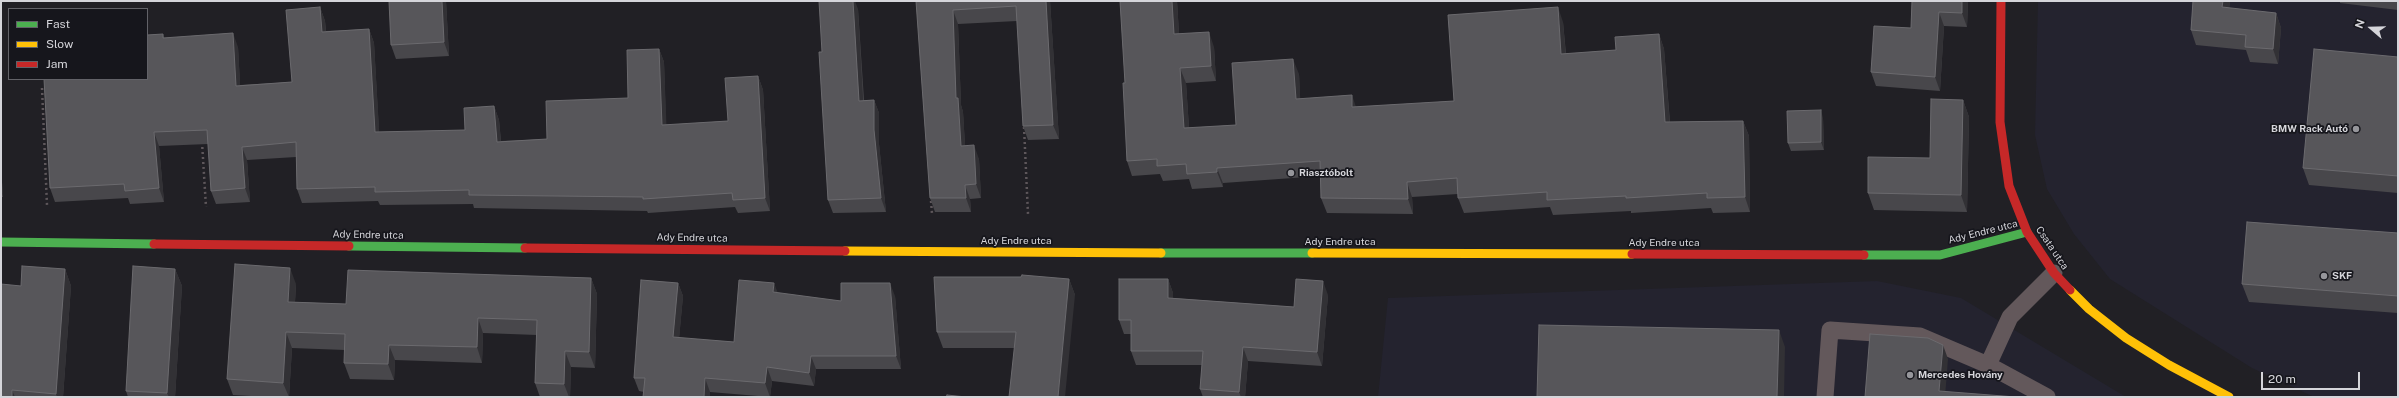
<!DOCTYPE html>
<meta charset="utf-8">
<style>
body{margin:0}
#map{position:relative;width:2399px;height:398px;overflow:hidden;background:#212025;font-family:"Public Sans",sans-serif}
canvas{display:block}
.frame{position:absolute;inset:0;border:2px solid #d5d5da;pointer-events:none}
.legend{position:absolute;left:8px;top:8px;width:140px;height:72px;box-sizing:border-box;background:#16161c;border:1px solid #626268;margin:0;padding:5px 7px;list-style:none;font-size:12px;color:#d5d5da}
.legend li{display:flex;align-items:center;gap:8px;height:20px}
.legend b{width:20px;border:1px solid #626268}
.north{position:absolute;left:2351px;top:8px;width:40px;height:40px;-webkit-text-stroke:3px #16161c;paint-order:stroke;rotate:290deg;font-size:11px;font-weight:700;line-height:16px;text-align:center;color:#d5d5da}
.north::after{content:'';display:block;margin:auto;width:14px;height:18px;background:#d5d5da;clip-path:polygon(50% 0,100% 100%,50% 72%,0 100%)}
.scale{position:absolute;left:2261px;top:372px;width:99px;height:18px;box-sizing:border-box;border:2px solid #d5d5da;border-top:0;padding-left:5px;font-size:12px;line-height:14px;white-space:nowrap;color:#d5d5da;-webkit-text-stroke:3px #16161c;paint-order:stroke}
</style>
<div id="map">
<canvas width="2399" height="398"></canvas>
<div class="frame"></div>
<ul class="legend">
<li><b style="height:5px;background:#4caf50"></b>Fast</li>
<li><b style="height:5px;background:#ffc107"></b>Slow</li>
<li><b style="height:5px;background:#c62828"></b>Jam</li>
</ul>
<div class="north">N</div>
<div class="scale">20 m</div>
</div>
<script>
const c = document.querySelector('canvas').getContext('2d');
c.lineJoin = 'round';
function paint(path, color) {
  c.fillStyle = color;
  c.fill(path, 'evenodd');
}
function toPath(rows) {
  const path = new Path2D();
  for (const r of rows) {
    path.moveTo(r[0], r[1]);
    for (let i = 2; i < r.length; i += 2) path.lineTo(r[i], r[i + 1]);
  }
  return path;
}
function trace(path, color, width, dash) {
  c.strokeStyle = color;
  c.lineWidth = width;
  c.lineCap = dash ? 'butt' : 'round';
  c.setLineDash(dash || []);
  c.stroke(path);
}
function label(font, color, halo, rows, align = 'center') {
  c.font = font + ' "Public Sans",sans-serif';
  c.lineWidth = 3.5;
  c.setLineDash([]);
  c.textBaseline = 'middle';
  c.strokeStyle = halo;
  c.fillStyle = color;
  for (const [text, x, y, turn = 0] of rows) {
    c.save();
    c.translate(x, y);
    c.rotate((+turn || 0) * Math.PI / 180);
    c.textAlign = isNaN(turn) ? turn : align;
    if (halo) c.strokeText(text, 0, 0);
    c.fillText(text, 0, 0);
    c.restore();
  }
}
paint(toPath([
 [2038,1,2398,1,2398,397,2314,397,2252,368,2110,279,2074,234,2047,189,2035,135],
 [1877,281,1961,298,2126,397,1378,397,1388,298]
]), '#24232f');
trace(toPath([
 [42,88,47,205],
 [1024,127,1028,214],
 [202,142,206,207],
 [931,201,932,214]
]), '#5e575b', 2.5, [2, 3]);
trace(toPath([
 [1825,397,1830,330,1920,336,1988,365],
 [2047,397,1988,365,2010,317,2054,273]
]), '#63585b', 17);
trace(toPath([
 [1,242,154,244],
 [349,246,525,248],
 [1161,253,1312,253],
 [1864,255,1940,255,2027,232]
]), '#4caf50', 9);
trace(toPath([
 [845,251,1161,253],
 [1312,253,1632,254],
 [2070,290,2089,309,2126,338,2169,365,2229,397]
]), '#ffc107', 9);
trace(toPath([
 [2001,1,2000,122,2009,186,2027,232,2054,273,2070,290],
 [154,244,349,246],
 [525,248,845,251],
 [1632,254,1864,255]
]), '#c62828', 9);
paint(toPath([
 [446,1,449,56,396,59,391,45],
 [916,1,1050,1,1059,139,1028,140,1023,126,1017,21,958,24,961,105,963,112,965,146,979,159,981,198,970,199,971,212,935,212,930,198],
 [1120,1,1177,1,1179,34,1214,47,1216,81,1186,83,1189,128,1236,125,1299,74,1300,99,1356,107,1454,101,1563,22,1566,54,1616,50,1659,34,1664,49,1670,122,1743,121,1749,136,1750,212,1713,213,1711,208,1631,213,1631,211,1553,215,1550,207,1464,213,1458,198,1458,194,1412,197,1413,214,1327,213,1321,198,1321,176,1223,183,1223,187,1192,189,1189,179,1163,181,1160,174,1132,176,1127,161,1125,83],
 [1912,1,1968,1,1967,27,1944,26,1940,91,1876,86,1871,72,1911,28],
 [2193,1,2230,1,2229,8,2276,13,2281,28,2278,64,2250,62,2246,50,2196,45,2191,30],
 [2340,1,2398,1,2398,10,2340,3],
 [320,7,325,21,326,31,369,29,374,43,379,132,465,130,494,106,499,120,501,141,547,139,628,98,659,49,664,62,666,125,728,121,758,76,763,90,770,211,738,213,735,207,648,213,647,211,474,208,473,204,380,205,378,201,302,203,297,189,296,157,247,160,250,202,216,204,211,191,208,144,159,146,164,202,130,204,128,198,55,202,50,188,147,79,163,34,164,38,238,47,240,85,292,82],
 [858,9,864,100,874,100,879,113,879,144,886,212,833,213,828,200,822,52],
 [2398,57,2398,193,2309,185,2303,168],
 [1963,100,1969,117,1967,212,1874,210,1868,193,1930,158],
 [1823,118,1824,150,1791,151,1788,143],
 [1,167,3,197,1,197],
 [2398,233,2398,313,2249,302,2242,284],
 [65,269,71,286,63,397,1,397,21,286],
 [175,269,182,286,175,397,128,397,126,391],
 [591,278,597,294,595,368,571,367,570,397,540,397,535,383,537,335,483,333,482,363,395,360,394,380,350,379,344,363,345,350,292,348,289,397,269,397,233,395,227,379,296,284,295,302,346,304],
 [1069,279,1075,295,1014,348,943,348,937,332],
 [1168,279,1173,293,1173,298,1294,307,1328,295,1322,366,1248,361,1245,397,1203,397,1200,389,1202,365,1136,365,1131,351,1131,334,1124,334,1119,320],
 [678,283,683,296,679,338,734,342,777,293,841,301,895,296,901,369,816,369,814,386,772,381,770,397,710,392,710,397,643,397,644,392,639,391,634,378]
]), '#48474b');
paint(toPath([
 [442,1,446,1,449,56,444,42],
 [853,1,855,1,858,9,864,114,859,101],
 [1046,1,1050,1,1059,139,1053,125],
 [1172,1,1177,1,1180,49,1174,34],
 [1962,1,1968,1,1967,27,1962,13],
 [2223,1,2230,1,2228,22,2222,7],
 [320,7,325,21,327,45,322,32],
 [1558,7,1563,22,1567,69,1561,54],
 [953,10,958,24,961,105,963,112,966,160,961,146,956,98],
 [1939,12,1944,26,1940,91,1935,77],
 [2276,13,2281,28,2278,64,2273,49],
 [369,29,374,43,380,145,375,132],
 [1209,32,1214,47,1216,81,1211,66],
 [233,33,238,47,241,100,236,86],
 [1659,34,1664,49,1671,138,1665,122],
 [659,49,664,62,667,139,662,125],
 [1293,59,1299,74,1301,114,1296,99],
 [1180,68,1186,83,1190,143,1184,128],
 [758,76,763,90,770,211,765,198],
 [1352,95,1357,110,1352,107],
 [874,100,879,113,879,144,886,212,881,198,874,130],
 [1963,100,1969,117,1967,212,1961,195],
 [494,106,499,120,502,155,497,142],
 [1821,110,1823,118,1824,150,1821,142],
 [1743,121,1749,136,1750,212,1745,197],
 [154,132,159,146,164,202,159,188],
 [974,145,979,159,981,198,976,184],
 [242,147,247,160,250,202,245,188],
 [1,167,3,197,1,191],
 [1217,168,1223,183,1223,187,1217,172],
 [1407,182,1412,197,1413,214,1408,199],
 [965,185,970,199,971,212,966,198],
 [290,268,296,284,294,318,288,302],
 [65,269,71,286,63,397,57,397,56,394],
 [175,269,182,286,175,397,169,397,167,393],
 [591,278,597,294,595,368,589,352],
 [1069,279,1075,295,1065,397,1058,397],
 [1168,279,1173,293,1173,312,1168,298],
 [1323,281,1328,295,1322,366,1317,352],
 [678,283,683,296,678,351,673,337],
 [774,283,779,296,773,292],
 [890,283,895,296,901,369,896,356],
 [478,318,483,333,482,363,477,347],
 [1779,330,1785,347,1784,397,1777,397],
 [286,332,292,348,289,397,283,383],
 [389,345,395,360,394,380,388,364],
 [1943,345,1948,359,1945,397,1939,391],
 [1243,347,1248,361,1245,397,1241,397,1239,392],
 [565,351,571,367,570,397,569,397,564,384],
 [811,356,816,369,814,386,809,373],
 [767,367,772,381,770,397,765,383],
 [705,378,710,392,710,397,704,397],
 [12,390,15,397,12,397]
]), '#323135');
const building = toPath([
 [389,1,442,1,444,42,391,45,389,1],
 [819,1,853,1,859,101,874,100,874,130,881,198,828,200,819,52,822,52,819,1],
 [916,1,1046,1,1053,125,1023,126,1016,6,953,10,956,98,958,98,961,146,974,145,976,184,965,185,966,198,930,198,916,1],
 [1120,1,1172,1,1174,34,1209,32,1211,66,1180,68,1184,128,1236,125,1232,63,1293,59,1296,99,1352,95,1352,107,1454,101,1448,15,1558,7,1561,54,1616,50,1615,37,1659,34,1665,122,1743,121,1745,197,1707,198,1707,193,1626,198,1626,196,1547,200,1547,192,1458,198,1457,178,1407,182,1408,199,1321,198,1320,161,1217,168,1217,172,1187,174,1186,164,1157,166,1157,159,1127,161,1123,83,1125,83,1120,1],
 [1912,1,1962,1,1962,13,1939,12,1935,77,1871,72,1874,26,1911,28,1912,1],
 [2193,1,2223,1,2222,7,2276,13,2273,49,2245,47,2246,35,2191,30,2193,1],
 [320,7,322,32,369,29,375,132,465,130,464,108,494,106,497,142,547,139,546,101,628,98,627,50,659,49,662,125,728,121,725,78,758,76,765,198,733,200,732,193,643,199,643,197,469,195,469,190,375,192,375,187,297,189,296,142,242,147,245,188,211,191,207,130,154,132,159,188,125,191,124,184,50,188,44,79,147,79,147,35,163,34,163,38,233,33,236,86,292,82,286,10,320,7],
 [2314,49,2398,57,2398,176,2303,168,2314,49],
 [1931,99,1963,100,1961,195,1868,193,1868,157,1930,158,1931,99],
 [1821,110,1821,142,1788,143,1787,111,1821,110],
 [2247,222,2398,233,2398,296,2242,284,2247,222],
 [235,264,290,268,288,302,346,304,348,270,591,278,589,352,565,351,564,384,535,383,537,320,478,318,477,347,389,345,388,364,344,363,345,334,286,332,283,383,227,379,235,264],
 [22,266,65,269,56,394,12,390,12,397,1,397,1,284,21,286,22,266],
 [133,266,175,269,167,393,126,391,133,266],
 [1022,275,1069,279,1058,397,1009,397,1016,332,937,332,934,277,1021,277,1022,275],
 [1119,279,1168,279,1168,298,1294,307,1296,279,1323,281,1317,352,1243,347,1239,392,1200,389,1203,351,1131,351,1131,320,1119,320,1119,279],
 [641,280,678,283,673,337,734,342,739,280,774,283,773,292,841,301,841,283,890,283,896,356,811,356,809,373,767,367,765,383,705,378,704,397,643,397,645,378,634,378,641,280],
 [1539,325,1779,330,1777,397,1537,397,1539,325],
 [1870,334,1928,338,1943,345,1939,391,2016,397,1865,397,1870,334],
 [947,395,966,397,946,397,947,395]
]);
paint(building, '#57565a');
trace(building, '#6b6a6e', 1);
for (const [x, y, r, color] of [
 [2356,129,4,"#96969b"],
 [1291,173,4,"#96969b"],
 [2324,276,4,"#96969b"],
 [1910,375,4,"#96969b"]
]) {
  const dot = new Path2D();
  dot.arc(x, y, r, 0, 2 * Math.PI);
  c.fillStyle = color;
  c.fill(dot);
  trace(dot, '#16161c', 1.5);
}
label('bold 10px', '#d5d5da', '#16161c', [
 ["BMW Rack Autó",2348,129,"right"],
 ["Riasztóbolt",1299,173],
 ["SKF",2332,276],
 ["Mercedes Hovány",1918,375]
], 'left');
label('10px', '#d5d5da', '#16161c', [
 ["Ady Endre utca",1983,232,-14],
 ["Ady Endre utca",368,235,1],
 ["Ady Endre utca",692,238,1],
 ["Ady Endre utca",1016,241],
 ["Ady Endre utca",1340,242],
 ["Ady Endre utca",1664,243],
 ["Csata utca",2052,248,56]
]);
</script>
